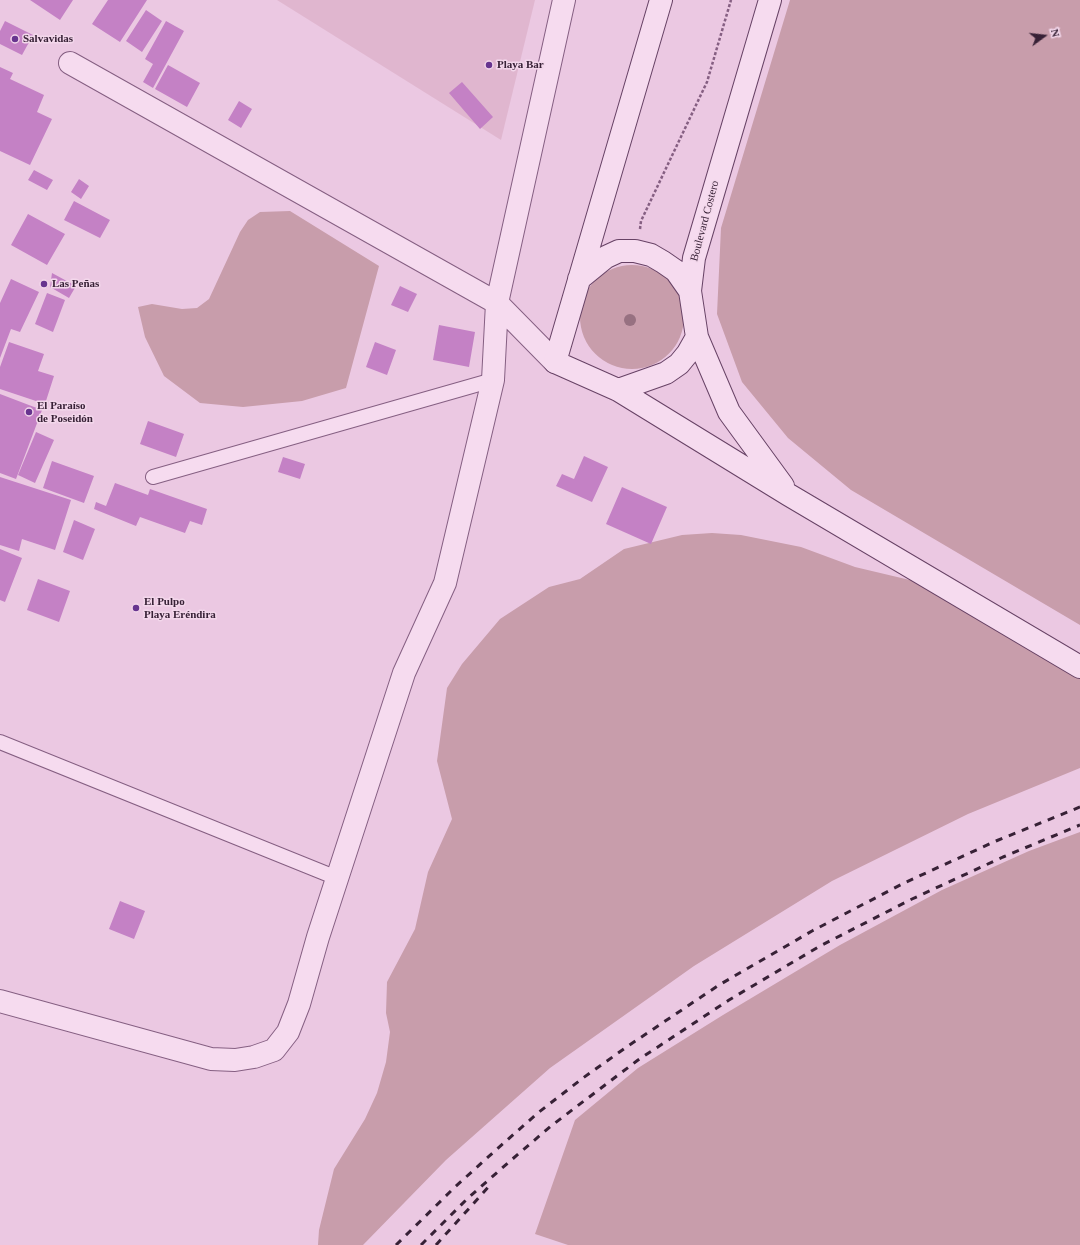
<!DOCTYPE html>
<meta charset="utf-8">
<style>
body{margin:0}
#map{position:relative;width:1080px;height:1245px;overflow:hidden;background:#ebc8e2;font-family:Georgia,serif}
canvas{display:block}
.north{position:absolute;left:1024px;top:16px;width:40px;height:40px;-webkit-text-stroke:3px #f3d7eb;paint-order:stroke;rotate:75deg;font-size:11px;font-weight:700;line-height:16px;text-align:center;color:#372136}
.north::after{content:'';display:block;margin:auto;width:14px;height:18px;background:#372136;clip-path:polygon(50% 0,100% 100%,50% 72%,0 100%)}
</style>
<div id="map">
<canvas width="1080" height="1245"></canvas>
<div class="north">N</div>
</div>
<script>
const c = document.querySelector('canvas').getContext('2d');
c.lineJoin = 'round';
function paint(path, color) {
  c.fillStyle = color;
  c.fill(path, 'evenodd');
}
function toPath(rows) {
  const path = new Path2D();
  for (const r of rows) {
    if (r.length === 3) {
      path.moveTo(r[0] + r[2], r[1]);
      path.arc(r[0], r[1], r[2], 0, 2 * Math.PI);
      continue;
    }
    path.moveTo(r[0], r[1]);
    for (let i = 2; i < r.length; i += 2) path.lineTo(r[i], r[i + 1]);
  }
  return path;
}
function trace(path, color, width, dash) {
  c.strokeStyle = color;
  c.lineWidth = width;
  c.lineCap = dash ? 'butt' : 'round';
  c.setLineDash(dash || []);
  c.stroke(path);
}
function label(font, color, halo, rows, align = 'center') {
  c.font = font + ' Georgia,serif';
  c.lineWidth = 3;
  c.setLineDash([]);
  c.textBaseline = 'middle';
  c.strokeStyle = halo;
  c.fillStyle = color;
  for (const [text, x, y, turn = 0] of rows) {
    c.save();
    c.translate(x, y);
    c.rotate((+turn || 0) * Math.PI / 180);
    c.textAlign = isNaN(turn) ? turn : align;
    if (halo) c.strokeText(text, 0, 0);
    c.fillText(text, 0, 0);
    c.restore();
  }
}
paint(toPath([
 [277,0,535,0,501,140]
]), '#e0b6cf');
paint(toPath([
 [790,0,1080,0,1080,625,851,490,788,438,742,382,717,314,721,228],
 [290,211,379,266,346,388,302,401,243,407,200,403,164,376,145,337,138,307,152,304,182,309,197,308,209,299,240,232,248,220,260,212],
 [632,317,52],
 [712,533,741,535,801,547,855,567,914,581,1080,676,1080,768,968,814,832,881,694,966,550,1068,446,1160,363,1245,318,1245,319,1230,334,1169,365,1119,377,1093,386,1062,390,1032,386,1013,387,982,415,929,428,872,452,819,437,761,447,688,462,664,500,619,549,587,580,579,624,549,682,535],
 [1080,832,1080,1245,568,1245,535,1234,575,1120,638,1068,723,1015,840,945,942,890,1029,851]
]), '#c89dab');
paint(toPath([
 [30,0,73,0,60,20],
 [108,0,147,0,120,42,92,24],
 [146,10,162,21,142,52,126,41],
 [5,21,33,35,22,55,0,44,0,31],
 [166,21,184,31,153,88,143,82,153,64,145,59],
 [168,65,200,83,187,107,155,89],
 [0,67,13,73,10,79,44,95,37,112,52,119,30,165,0,151],
 [462,82,493,117,480,129,449,93],
 [239,101,252,109,241,128,228,120],
 [34,170,53,180,47,190,28,180],
 [79,179,89,186,81,199,71,192],
 [74,201,110,220,100,238,64,220],
 [28,214,65,234,47,265,11,245],
 [52,273,76,286,69,298,50,287],
 [11,279,39,292,20,332,11,329,0,358,0,303],
 [400,286,417,294,408,312,391,305],
 [47,293,65,300,53,332,35,324],
 [439,325,475,332,469,367,433,360],
 [9,342,44,354,38,371,54,376,45,404,0,389,0,367],
 [375,342,396,350,387,375,366,367],
 [0,394,42,410,16,479,0,473],
 [148,421,184,434,176,457,140,444],
 [36,432,54,440,35,483,18,475],
 [584,456,608,467,592,502,556,486,562,474,574,479],
 [283,457,305,464,300,479,278,472],
 [52,461,94,476,84,503,43,488],
 [0,477,71,500,55,550,22,539,19,551,0,545],
 [115,483,148,495,150,489,207,509,202,525,190,521,185,533,140,517,136,526,94,509,96,502,106,506],
 [622,487,667,507,651,544,606,524],
 [74,520,95,529,83,560,63,552],
 [0,549,22,558,5,602,0,600],
 [38,579,70,591,59,622,27,610],
 [120,901,145,911,134,939,109,929]
]), '#c481c5');
const service = toPath([
 [153,477,493,380],
 [0,742,337,878]
]);
const minor = toPath([
 [70,63,497,303,555,362],
 [0,1001,211,1059,235,1060,254,1057,274,1050,288,1032,299,1004,318,937,404,673,445,583,493,380,497,303,564,0]
]);
const secondary = toPath([
 [661,0,555,362,618,390,789,495,1080,667],
 [770,0,694,258,690,291,697,337,729,412,783,486],
 [579,279,606,257,619,251,635,251,651,255,663,262,676,271,690,291],
 [618,390,666,373,679,364,688,353,697,337]
]);
trace(service, '#855f82', 16);
trace(minor, '#855f82', 24);
trace(secondary, '#674265', 24);
trace(toPath([
 [640,229,641,221,707,82,731,0]
]), '#855f82', 2.5, [3, 2]);
trace(service, '#f6dbef', 14);
trace(minor, '#f6dbef', 22);
trace(secondary, '#f6dbef', 22);
trace(toPath([
 [396,1245,455,1187,497,1149,539,1112,583,1078,628,1046,719,985,812,931,904,883,996,841,1080,807],
 [421,1245,467,1199,509,1162,551,1126,638,1060,729,1000,820,946,912,899,1003,857,1080,825],
 [436,1245,492,1183]
]), '#372136', 3, [7, 7]);
c.fillStyle = '#977181';
for (const [x, y] of [
 [630,320]
]) {
  c.beginPath();
  c.arc(x, y, 6, 0, 2 * Math.PI);
  c.fill();
}
for (const [x, y, r, color] of [
 [15,39,4,"#67348f"],
 [489,65,4,"#67348f"],
 [44,284,4,"#67348f"],
 [29,412,4,"#67348f"],
 [136,608,4,"#67348f"]
]) {
  const dot = new Path2D();
  dot.arc(x, y, r, 0, 2 * Math.PI);
  c.fillStyle = color;
  c.fill(dot);
  trace(dot, '#f3d7eb', 1.5);
}
label('bold 11px', '#372136', '#f3d7eb', [
 ["Salvavidas",23,39],
 ["Playa Bar",497,65],
 ["Las Peñas",52,284],
 ["El Paraíso",37,406],
 ["de Poseidón",37,419],
 ["El Pulpo",144,602],
 ["Playa Eréndira",144,615]
], 'left');
label('11px', '#372136', '#f3d7eb', [
 ["Boulevard Costero",705,221,-75]
]);
</script>
